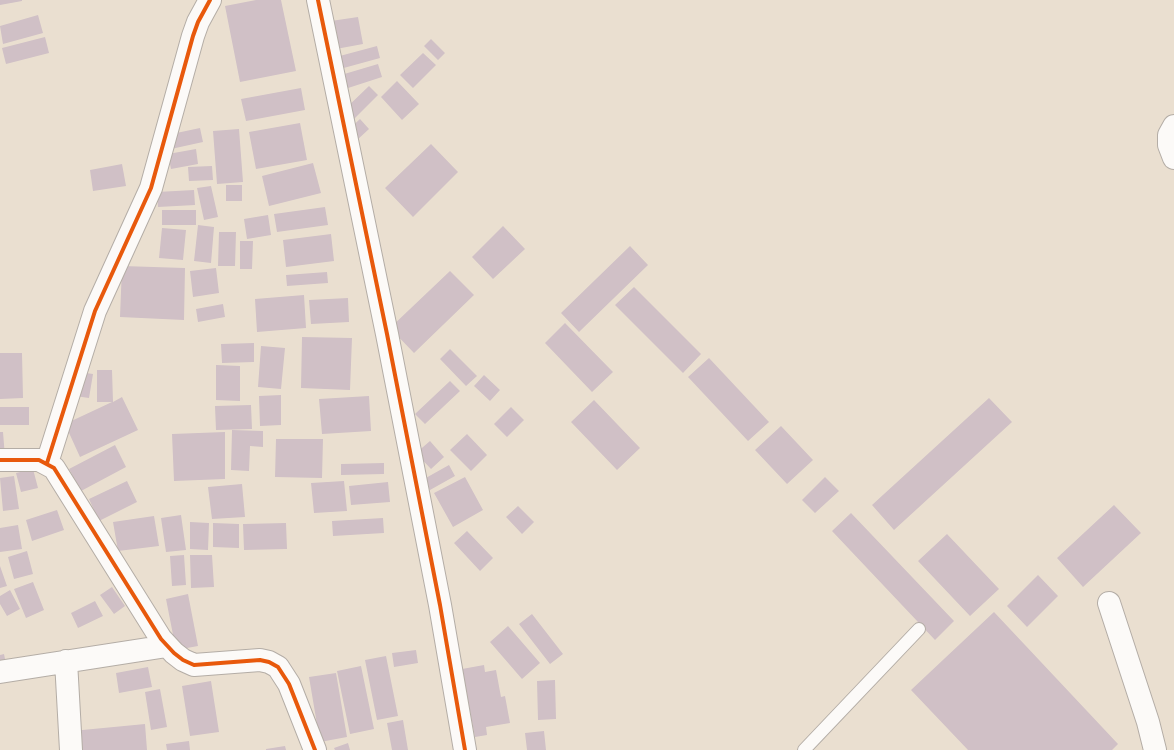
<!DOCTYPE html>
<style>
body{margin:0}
canvas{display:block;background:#eadfd0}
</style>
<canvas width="1174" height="750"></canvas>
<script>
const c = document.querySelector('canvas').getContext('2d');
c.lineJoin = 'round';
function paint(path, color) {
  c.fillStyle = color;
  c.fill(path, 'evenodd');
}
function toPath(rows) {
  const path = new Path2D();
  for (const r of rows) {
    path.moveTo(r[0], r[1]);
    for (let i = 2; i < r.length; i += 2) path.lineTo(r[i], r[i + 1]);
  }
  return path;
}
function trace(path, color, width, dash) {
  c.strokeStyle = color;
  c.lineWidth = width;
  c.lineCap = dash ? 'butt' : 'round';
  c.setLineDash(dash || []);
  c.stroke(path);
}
paint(toPath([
 [0,0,22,0,22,1,0,5],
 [256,0,281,0,296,71,240,82,225,6],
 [38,15,43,33,3,44,0,26],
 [358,17,363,44,336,49,331,21],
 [45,37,49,53,6,64,2,48],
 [431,39,445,53,438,60,424,46],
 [377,46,380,58,340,69,336,57],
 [423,53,436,65,413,88,400,75],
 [378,64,382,77,345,89,341,75],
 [397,81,419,104,402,120,381,97],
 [369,86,378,95,354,119,345,109],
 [301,88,305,110,246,121,241,99],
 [360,119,369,129,356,141,347,131],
 [300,123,307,160,256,169,249,132],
 [200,128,203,142,171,149,167,135],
 [239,129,243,182,217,184,213,131],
 [431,144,458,172,413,217,385,188],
 [196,149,198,164,171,169,168,154],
 [313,163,321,193,269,206,262,176],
 [122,164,126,186,93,191,90,170],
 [212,166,213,180,189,181,188,167],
 [226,185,242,185,242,201,226,201],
 [211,186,218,217,204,220,197,188],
 [194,190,195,205,158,207,157,192],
 [325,207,328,225,277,232,274,214],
 [162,210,196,210,196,225,162,225],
 [268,215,271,235,247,239,244,219],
 [198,225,214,227,211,263,194,261],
 [503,226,525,249,493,279,472,257],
 [162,228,186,230,183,260,159,258],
 [219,232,236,232,235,266,218,266],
 [331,234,334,261,286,267,283,240],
 [240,241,253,241,252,269,240,269],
 [630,246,648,265,579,332,561,313],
 [122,266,185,268,184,320,120,317],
 [216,268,219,293,193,297,190,271],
 [450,271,474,295,414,353,390,328],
 [327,272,328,283,287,286,286,275],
 [634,287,701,354,683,373,615,305],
 [304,295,306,328,257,332,255,299],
 [348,298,349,322,311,324,309,300],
 [223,304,225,317,198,322,196,309],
 [565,323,613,372,592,392,545,343],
 [302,337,352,338,350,390,301,388],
 [254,343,254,362,222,363,221,344],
 [261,346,285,348,281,389,258,387],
 [450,349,477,376,466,386,440,359],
 [0,353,22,353,23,398,0,399],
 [709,358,769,422,748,441,688,377],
 [216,365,240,366,240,401,216,400],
 [97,370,112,370,113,402,122,397,138,430,80,457,65,424,112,402,97,402],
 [79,372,93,374,89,398,75,396],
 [484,375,500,390,490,401,474,386],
 [450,381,460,391,425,424,415,414],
 [281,395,281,425,260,426,259,396],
 [369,396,371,431,322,434,319,399],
 [989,398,1012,422,894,530,872,505],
 [594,400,640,448,617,470,571,422],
 [251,405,252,429,216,430,215,406],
 [0,407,29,407,29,425,0,425],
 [511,407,524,420,507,437,494,424],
 [781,426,813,460,787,484,755,450],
 [232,430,263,431,263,447,250,446,249,471,231,470],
 [0,432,3,432,5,457,0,457],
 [225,432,225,479,174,481,172,434],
 [467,434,487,455,471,471,450,450],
 [276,439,323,439,322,478,275,477],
 [430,441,444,457,431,469,416,453],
 [115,445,126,467,81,491,69,469],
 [384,463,384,474,341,475,341,464],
 [449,465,455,476,430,490,424,479],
 [33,469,38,488,21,492,16,473],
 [14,476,19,509,3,511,0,478],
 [465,477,483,510,453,527,434,493],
 [825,477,839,491,815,513,802,500],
 [127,481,137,502,99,521,89,499],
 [344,481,347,511,314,513,311,483],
 [388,482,390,502,351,505,349,486],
 [242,484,245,517,212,519,208,487],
 [1114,505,1141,533,1083,587,1057,558],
 [518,506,534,522,522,534,506,517],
 [57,510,64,530,32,541,26,520],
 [851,513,954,621,935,640,832,531],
 [181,515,186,550,166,552,161,518],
 [154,516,159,546,118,551,113,522],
 [383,518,384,533,333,536,332,521],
 [190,522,209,523,208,550,190,549],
 [213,523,239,524,239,548,213,547],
 [286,523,287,549,244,550,243,524],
 [18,525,22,549,0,552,0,528],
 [467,531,493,558,480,571,454,543],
 [947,534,999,589,970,616,918,561],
 [27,551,33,574,14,579,8,557],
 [184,555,186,585,172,586,170,556],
 [190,555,212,555,214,587,191,588],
 [0,566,7,586,0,588],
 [1038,575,1058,596,1027,627,1007,606],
 [33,582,44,610,26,618,14,589],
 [112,587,125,606,114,614,100,595],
 [10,590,20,609,7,616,0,604,0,596],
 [188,594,198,646,176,650,166,599],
 [95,601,103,616,78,628,71,613],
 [994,612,1118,744,1112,750,968,750,911,690],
 [532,614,563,654,550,664,519,624],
 [508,626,540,663,522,679,490,642],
 [416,650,418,663,394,667,392,653],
 [4,654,6,664,0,665,0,655],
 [386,656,398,716,377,720,365,660],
 [484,665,485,672,496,670,501,697,505,696,510,723,486,727,487,735,475,737,462,669],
 [361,666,374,729,350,734,337,671],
 [148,667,152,687,119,693,116,673],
 [336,673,347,737,320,742,309,677],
 [555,680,556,719,538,720,537,681],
 [211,681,219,732,190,736,182,686],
 [160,689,167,727,151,730,145,692],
 [403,720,408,750,392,750,387,723],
 [145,724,147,750,73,750,72,731],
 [544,731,546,750,527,750,525,733],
 [189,741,190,750,167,750,166,744],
 [348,743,350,750,335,750,334,748],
 [285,746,286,750,266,750,266,749]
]), '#d0c0c6');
const lane = toPath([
 [804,750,919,629]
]);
const street = toPath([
 [1174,126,1169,135,1169,145,1174,158],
 [0,460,39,460,54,468,161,639,174,653,183,660,194,665,260,660,269,662,278,667,289,684,315,750],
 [47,463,95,311,151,188,193,36,198,22,210,0],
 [1109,603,1148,722,1155,750],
 [66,661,71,750],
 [0,672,167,646]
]);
const secondary = toPath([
 [318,0,387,334,440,605,465,750]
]);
trace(lane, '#b4ada6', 14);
trace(street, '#b4ada6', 24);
trace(secondary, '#b4ada6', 24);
trace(lane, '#fcfaf8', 12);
trace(street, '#fcfaf8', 22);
trace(secondary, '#fcfaf8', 22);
trace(toPath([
 [318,0,387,334,440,605,465,750],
 [0,460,39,460,54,468,161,639,174,653,183,660,194,665,260,660,269,662,278,667,289,684,315,750],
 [47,463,95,311,151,188,193,36,198,22,210,0]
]), '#e8590c', 4);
</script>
